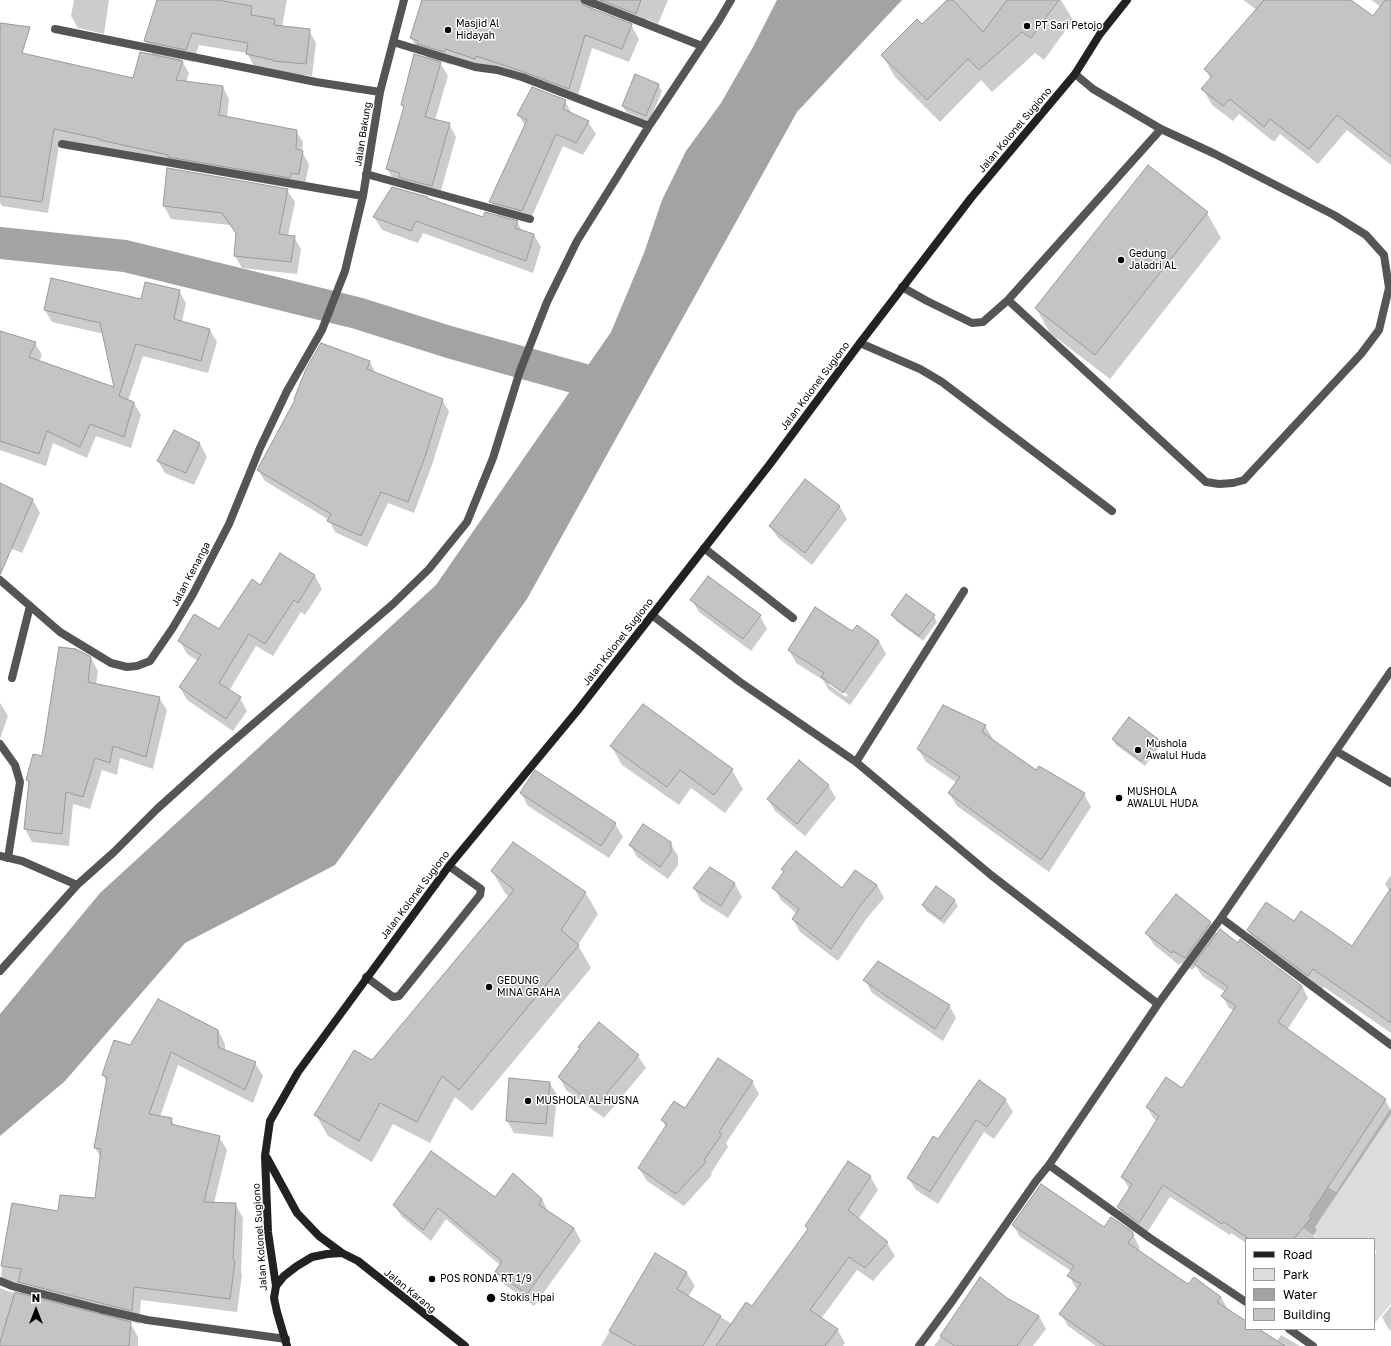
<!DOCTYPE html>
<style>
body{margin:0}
#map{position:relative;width:1391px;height:1346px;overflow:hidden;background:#fff;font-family:"Golos Text",sans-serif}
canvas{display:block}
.legend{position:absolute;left:1245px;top:1238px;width:130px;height:92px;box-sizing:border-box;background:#fff;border:1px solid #999;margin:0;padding:5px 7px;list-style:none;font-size:12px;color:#000}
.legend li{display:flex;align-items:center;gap:8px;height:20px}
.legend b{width:20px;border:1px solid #999}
.north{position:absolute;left:16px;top:1290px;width:40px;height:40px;-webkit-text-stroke:3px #fff;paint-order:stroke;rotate:0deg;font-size:11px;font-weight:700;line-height:16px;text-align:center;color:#000}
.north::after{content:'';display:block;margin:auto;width:14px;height:18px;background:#000;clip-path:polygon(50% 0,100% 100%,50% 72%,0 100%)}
</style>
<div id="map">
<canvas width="1391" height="1346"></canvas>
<ul class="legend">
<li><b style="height:5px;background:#222"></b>Road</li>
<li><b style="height:11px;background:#dcdcdc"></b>Park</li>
<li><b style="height:11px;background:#a3a3a3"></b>Water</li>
<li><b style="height:11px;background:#c4c4c4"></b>Building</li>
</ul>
<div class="north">N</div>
</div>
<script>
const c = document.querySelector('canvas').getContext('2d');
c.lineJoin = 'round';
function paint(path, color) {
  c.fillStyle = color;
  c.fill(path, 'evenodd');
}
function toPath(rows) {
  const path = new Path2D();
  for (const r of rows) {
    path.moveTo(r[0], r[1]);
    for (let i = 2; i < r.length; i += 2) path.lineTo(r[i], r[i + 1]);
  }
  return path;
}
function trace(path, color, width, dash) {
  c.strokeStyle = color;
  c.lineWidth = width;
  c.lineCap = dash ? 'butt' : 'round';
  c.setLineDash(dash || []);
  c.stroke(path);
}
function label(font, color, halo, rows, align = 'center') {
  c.font = font + ' "Golos Text",sans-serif';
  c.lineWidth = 3;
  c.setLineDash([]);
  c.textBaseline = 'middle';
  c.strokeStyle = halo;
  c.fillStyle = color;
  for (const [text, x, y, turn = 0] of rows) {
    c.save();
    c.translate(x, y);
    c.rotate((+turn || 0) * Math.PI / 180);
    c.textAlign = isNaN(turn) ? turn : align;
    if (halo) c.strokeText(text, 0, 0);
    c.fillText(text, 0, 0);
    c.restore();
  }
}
paint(toPath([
 [1391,1108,1391,1304,1374,1324,1374,1256,1377,1252,1374,1250,1374,1239,1319,1239,1303,1228,1311,1217,1267,1183,1277,1158,1336,1192]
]), '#dcdcdc');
paint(toPath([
 [777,0,902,0,797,112,527,599,335,865,185,943,65,1081,0,1136,0,1014,100,893,436,585,611,332,644,253,662,200,686,151,721,103,753,47]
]), '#a3a3a3');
paint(toPath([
 [74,0,109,0,104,34,78,28,71,16],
 [158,0,287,0,282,27,309,30,316,43,312,76,281,73,254,66,247,53,199,45,193,62,181,59,189,73,186,82,223,87,229,99,227,117,296,131,303,142,302,152,309,164,305,185,297,184,296,189,176,168,175,166,107,150,60,140,48,213,2,206,0,203,0,84,134,80,153,56,145,41],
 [444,0,668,0,658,24,647,19,643,27,595,8,588,8,631,25,639,39,629,62,592,48,576,102,532,85,484,69,483,72,452,62,452,65,439,61,448,76,435,120,449,124,456,137,439,198,406,189,403,184,395,182,387,169,404,109,402,105,427,59,424,53,419,51,411,38],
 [948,0,1061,0,1073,20,1044,60,1035,53,992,92,981,80,940,122,895,77,882,55,922,25],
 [1243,0,1323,0,1391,59,1391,165,1347,130,1318,164,1280,134,1274,142,1239,114,1233,121,1212,105,1203,89,1211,79,1205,69,1257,10],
 [1371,0,1391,0,1391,14],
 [636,76,658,85,662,91,649,122,626,112,623,106],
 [565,101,572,114,588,122,596,134,583,155,563,146,529,223,498,215,491,202,525,126,519,115],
 [1148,166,1207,213,1221,238,1110,379,1050,333,1036,308],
 [168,169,287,190,295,202,288,236,294,237,301,249,297,274,242,268,235,256,236,234,230,225,171,219,164,206],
 [427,198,429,200,483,218,517,222,522,231,534,235,541,247,533,273,423,233,418,243,382,230,374,217],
 [179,291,186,303,182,322,210,330,217,342,208,373,143,356,128,401,134,403,141,415,131,448,96,436,87,458,53,443,46,466,0,450,0,343,35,343,42,355,39,362,115,389,104,334,52,322,45,310,142,301],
 [321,344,370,362,376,374,442,400,449,411,432,465,414,513,388,503,367,547,335,532,329,520,265,481,258,470,296,401],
 [174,431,200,444,207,457,194,485,165,473,158,461],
 [805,480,840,507,847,519,812,565,778,538,770,526],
 [0,484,33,500,40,513,22,553,0,544],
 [280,555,315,576,322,589,305,615,301,612,273,656,256,646,229,691,240,698,247,711,233,731,187,700,180,687,198,661,187,654,180,641,219,630,261,586],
 [692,600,760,616,767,629,751,651,699,612],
 [892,615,934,616,937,622,923,641,896,621],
 [879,641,886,654,850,705,829,690,823,680,796,663,789,650],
 [829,682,848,695,846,697,829,685],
 [91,658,98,671,96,684,159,698,167,710,153,769,120,758,117,775,102,770,90,809,73,804,69,846,32,842,25,829,30,785,27,780,43,758],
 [0,703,8,716,0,739],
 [985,726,993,739,992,740,1037,772,1084,794,1091,807,1049,872,957,806,949,793,957,783,926,762,918,749],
 [1113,739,1157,739,1161,745,1145,766,1116,745],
 [611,746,732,770,743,789,725,813,691,788,679,805,622,765],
 [535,772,615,824,623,837,609,858,528,806,521,793],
 [828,785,836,798,805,836,775,811,768,799],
 [670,843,678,856,678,865,668,879,637,857,630,845],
 [710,868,735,884,742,897,728,918,701,901,694,888],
 [782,870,842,889,877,885,884,898,867,918,838,961,800,932,793,919,797,914,781,900,774,888,784,873],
 [492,871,585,892,598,914,578,945,591,968,472,1111,455,1097,430,1143,393,1124,372,1162,328,1136,316,1115,373,1061,509,897,505,893],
 [1391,875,1391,1033,1324,987,1319,994,1258,949,1248,930,1294,923,1352,948,1390,892,1385,884],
 [954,900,958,906,944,924,926,911,923,905],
 [1210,923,1217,934,1238,945,1302,986,1308,998,1287,1030,1385,1100,1391,1110,1391,1114,1315,1227,1317,1230,1313,1236,1318,1239,1246,1239,1246,1243,1231,1233,1230,1235,1170,1197,1146,1234,1125,1219,1118,1207,1130,1190,1122,1177,1157,1121,1154,1119,1147,1107,1182,1090,1234,1011,1229,1008,1222,996,1225,992,1202,976,1196,966,1192,970,1181,963,1179,965,1154,945,1146,933],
 [865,980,949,1005,956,1018,943,1041,872,993],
 [218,1030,225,1044,225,1051,255,1063,263,1076,253,1103,178,1065,160,1117,171,1119,175,1126,219,1137,227,1150,214,1203,235,1204,243,1218,241,1273,242,1275,237,1312,141,1300,139,1324,129,1321,138,1337,138,1346,0,1346,0,1288,10,1292,20,1295,21,1293,9,1289,1,1275,13,1204,59,1212,96,1199,101,1158,95,1148,107,1082,103,1075,130,1047],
 [638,1056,646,1068,604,1118,566,1090,559,1077],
 [752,1081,759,1094,726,1143,728,1147,711,1173,712,1175,684,1206,647,1181,639,1168,666,1127,662,1120],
 [550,1083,557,1095,553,1137,514,1133,507,1121],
 [1005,1099,1013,1112,994,1139,984,1132,938,1204,916,1190,908,1178,938,1140],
 [870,1176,878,1190,858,1220,887,1243,895,1256,873,1281,857,1270,821,1319,837,1329,845,1343,843,1346,601,1346,655,1254,687,1273,695,1286,688,1297,732,1324,752,1307,808,1230,806,1226],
 [495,1199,542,1199,549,1213,574,1228,581,1241,534,1306,504,1284,497,1272,501,1266,446,1219,431,1241,402,1217,394,1205],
 [1013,1225,1105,1228,1132,1233,1140,1248,1138,1251,1188,1286,1221,1297,1228,1310,1246,1322,1246,1329,1257,1329,1276,1342,1281,1335,1300,1346,1096,1346,1068,1326,1061,1314,1078,1290,1076,1288,1069,1276,1071,1271,1020,1237],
 [1006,1299,1039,1316,1046,1329,1033,1346,934,1346,964,1304],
 [1391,1306,1391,1331,1388,1328,1382,1317]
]), '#0003');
trace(toPath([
 [0,243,125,256,357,313,449,342,606,386]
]), '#a3a3a3', 32);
const building = toPath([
 [157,0,217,0,252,6,251,15,275,19,274,25,310,29,306,64,273,61,273,60,246,54,248,43,192,33,186,50,144,41,157,0],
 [422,0,580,0,583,5,632,24,622,49,585,35,569,89,524,72,476,56,475,59,445,49,444,52,417,44,418,41,410,38,422,0],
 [600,0,641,0,636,14,600,0],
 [947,0,953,0,983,32,1007,0,1059,0,1031,38,1022,32,979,70,968,59,927,100,881,55,917,19,922,24,947,0],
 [1264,0,1351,0,1373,16,1385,0,1391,0,1391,157,1337,115,1309,149,1270,119,1264,127,1230,99,1223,106,1201,89,1212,76,1204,69,1264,0],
 [0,23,30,27,22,53,133,78,140,52,183,61,176,80,223,86,219,115,297,130,296,149,303,151,299,174,291,173,290,178,168,157,168,155,100,140,100,139,54,129,42,202,0,196,0,23],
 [414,54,441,62,425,117,450,123,432,186,398,177,400,173,386,169,404,106,401,105,414,54],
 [635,74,659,84,646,116,622,106,635,74],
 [532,87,566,100,563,109,589,121,576,143,556,134,522,211,489,202,527,120,517,115,532,87],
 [1148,165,1208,212,1095,355,1035,308,1148,165],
 [167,168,288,189,279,234,295,236,291,262,234,256,236,233,222,213,163,206,167,168],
 [392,187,428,197,427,198,483,217,485,212,518,221,515,228,534,234,526,261,416,221,411,231,373,217,392,187],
 [51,278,141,299,145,282,180,290,174,319,210,329,201,361,136,344,119,396,134,402,124,437,90,424,80,447,47,431,39,454,0,441,0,331,36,342,29,357,114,387,100,323,44,310,51,278],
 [321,343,370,361,367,369,443,399,426,454,408,502,381,492,361,536,327,521,331,514,257,470,295,400,294,399,306,369,321,343],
 [174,430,200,443,186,473,157,461,174,430],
 [805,479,840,506,805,553,769,526,805,479],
 [0,483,33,499,0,575,0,483],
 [280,553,315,575,298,603,294,600,265,644,249,634,219,683,241,697,226,719,179,687,201,655,178,641,194,614,219,629,252,579,260,585,280,553],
 [708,576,761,615,743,639,690,600,708,576],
 [906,594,935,615,919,636,891,615,906,594],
 [815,607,852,631,857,625,879,641,843,693,821,677,824,673,788,650,815,607],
 [59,647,76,649,91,657,88,682,160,697,146,757,113,746,110,763,95,758,83,797,66,792,62,834,24,829,29,781,26,780,33,754,42,756,59,647],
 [643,704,733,769,714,795,680,770,667,787,610,746,643,704],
 [943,705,986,725,982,732,1036,770,1039,766,1085,793,1041,860,948,793,960,777,917,749,943,705],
 [1129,717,1158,739,1141,761,1112,739,1129,717],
 [799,760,829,785,797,824,767,799,799,760],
 [535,770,616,823,601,846,520,793,535,770],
 [643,824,671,842,671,852,660,867,629,845,643,824],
 [513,842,586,892,561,930,579,945,459,1090,442,1076,417,1122,380,1103,359,1141,314,1115,354,1050,372,1060,514,890,491,871,513,842],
 [796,851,842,888,855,870,877,885,860,906,831,949,792,919,799,909,772,888,784,871,781,869,796,851],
 [710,867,735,883,721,906,693,888,710,867],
 [936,886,955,900,941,919,922,905,936,886],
 [1391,888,1391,1023,1313,969,1308,976,1247,930,1266,902,1294,921,1301,911,1352,946,1391,888],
 [1176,894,1211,922,1185,958,1173,951,1172,953,1145,933,1176,894],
 [1220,929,1238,943,1240,939,1302,986,1278,1022,1386,1099,1309,1216,1311,1218,1294,1239,1249,1239,1224,1222,1222,1224,1163,1185,1139,1223,1117,1207,1132,1184,1121,1177,1159,1116,1146,1107,1166,1077,1182,1088,1236,1006,1221,996,1228,987,1194,964,1220,929],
 [878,961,950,1005,935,1029,863,980,878,961],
 [158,999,218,1030,218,1047,256,1062,245,1090,171,1052,149,1114,172,1118,171,1124,220,1136,204,1202,236,1203,233,1260,235,1261,230,1299,134,1287,132,1311,18,1282,21,1269,1,1266,12,1203,58,1211,60,1195,95,1198,101,1149,94,1148,107,1077,102,1075,114,1040,130,1045,158,999],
 [599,1022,639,1055,596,1106,558,1077,580,1048,578,1047,599,1022],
 [718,1058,753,1081,719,1132,722,1134,704,1160,706,1162,676,1194,638,1168,667,1124,661,1120,674,1101,685,1108,718,1058],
 [509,1078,550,1082,546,1124,506,1121,509,1078],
 [979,1080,1006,1099,987,1127,976,1120,930,1192,907,1178,933,1136,938,1139,979,1080],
 [431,1151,495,1197,513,1173,542,1199,539,1205,574,1228,527,1294,495,1272,502,1261,438,1208,423,1230,393,1205,431,1151],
 [848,1161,871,1176,848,1210,888,1242,865,1268,849,1257,810,1310,838,1329,825,1346,716,1346,746,1302,752,1306,808,1229,805,1226,848,1161],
 [1041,1184,1104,1227,1111,1217,1133,1232,1132,1234,1134,1235,1128,1243,1188,1284,1194,1277,1221,1297,1217,1302,1246,1321,1246,1329,1259,1329,1285,1346,1105,1346,1059,1314,1081,1284,1067,1276,1074,1266,1012,1225,1041,1184],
 [655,1253,687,1272,677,1289,721,1316,703,1346,636,1346,609,1331,655,1253],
 [980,1277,1007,1298,1039,1316,1017,1346,955,1346,940,1336,980,1277],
 [15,1292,131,1322,129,1346,0,1346,0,1342,15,1292]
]);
paint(building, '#c4c4c4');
trace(building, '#999', 1);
trace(toPath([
 [902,287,927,301,972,323,983,322,1008,300,1161,129],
 [1008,300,1206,482,1219,484,1233,483,1244,480,1361,354,1379,330,1389,288,1384,255,1366,235,1334,215,1215,154,1161,129,1093,89,1075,74],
 [1336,751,1391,783],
 [366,977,393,997,399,996,480,895,481,889,449,866]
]), '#555', 8);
trace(toPath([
 [585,0,702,46],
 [55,29,316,82,380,92],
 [393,42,475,67,497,70,522,77,649,126],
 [62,144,363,196],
 [366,174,530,219],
 [860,343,920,369,942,382,1112,511],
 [704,548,793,618],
 [0,580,60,632,111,663,127,667,137,666,150,661,172,629,193,594,229,524,260,448,287,391,322,330,345,271,363,196,380,92,404,0],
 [652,615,740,682,856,762,991,875,1158,1004],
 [12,678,30,606],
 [0,744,15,765,20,782,8,858],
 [856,762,964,591],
 [0,856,22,861,77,885],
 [1221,918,1391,1045],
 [0,971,77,885,114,852,157,809,217,755,393,604,429,569,467,522,493,458,520,371,547,302,577,241,649,126,718,22,731,0],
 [1049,1165,1150,1238,1246,1302],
 [0,1281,12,1286,100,1309,147,1320,286,1339],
 [1289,1329,1313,1346],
 [919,1346,953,1300,1036,1181,1049,1165,1158,1004,1221,918,1391,671]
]), '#555', 8);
trace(toPath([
 [267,1158,297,1213,319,1236,342,1253,358,1261,465,1346],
 [276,1286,284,1276,297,1266,312,1257,327,1254,342,1253],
 [287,1346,277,1312,274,1298,276,1286,268,1232,265,1156,270,1121,298,1072,449,866,578,710,770,464,860,343,971,198,1075,74,1100,34,1127,0]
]), '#222', 8);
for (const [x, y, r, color] of [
 [1027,26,4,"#000"],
 [448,30,4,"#000"],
 [1121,260,4,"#000"],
 [1138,750,4,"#000"],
 [1119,798,4,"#000"],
 [489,987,4,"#000"],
 [528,1101,4,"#000"],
 [432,1279,4,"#000"],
 [491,1298,5,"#000"]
]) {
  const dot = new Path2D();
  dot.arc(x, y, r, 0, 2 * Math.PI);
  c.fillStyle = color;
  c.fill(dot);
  trace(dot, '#fff', 1.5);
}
label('10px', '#000', '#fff', [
 ["Masjid Al",456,24],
 ["Hidayah",456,36],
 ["PT Sari Petojo",1035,26],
 ["Gedung",1129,254],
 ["Jaladri AL",1129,266],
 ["Mushola",1146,744],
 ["Awalul Huda",1146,756],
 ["MUSHOLA",1127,792],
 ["AWALUL HUDA",1127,804],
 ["GEDUNG",497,981],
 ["MINA GRAHA",497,993],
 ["MUSHOLA AL HUSNA",536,1101],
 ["POS RONDA RT 1/9",440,1279],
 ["Stokis Hpai",500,1298]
], 'left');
label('10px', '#000', '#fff', [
 ["Jalan Kolonel Sugiono",1015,130,-50],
 ["Jalan Bakung",363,134,-81],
 ["Jalan Kolonel Sugiono",815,386,-53],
 ["Jalan Kenanga",191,574,-62],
 ["Jalan Kolonel Sugiono",618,642,-52],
 ["Jalan Kolonel Sugiono",415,895,-53],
 ["Jalan Kolonel Sugiono",260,1237,-94],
 ["Jalan Karang",410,1291,39]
]);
</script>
